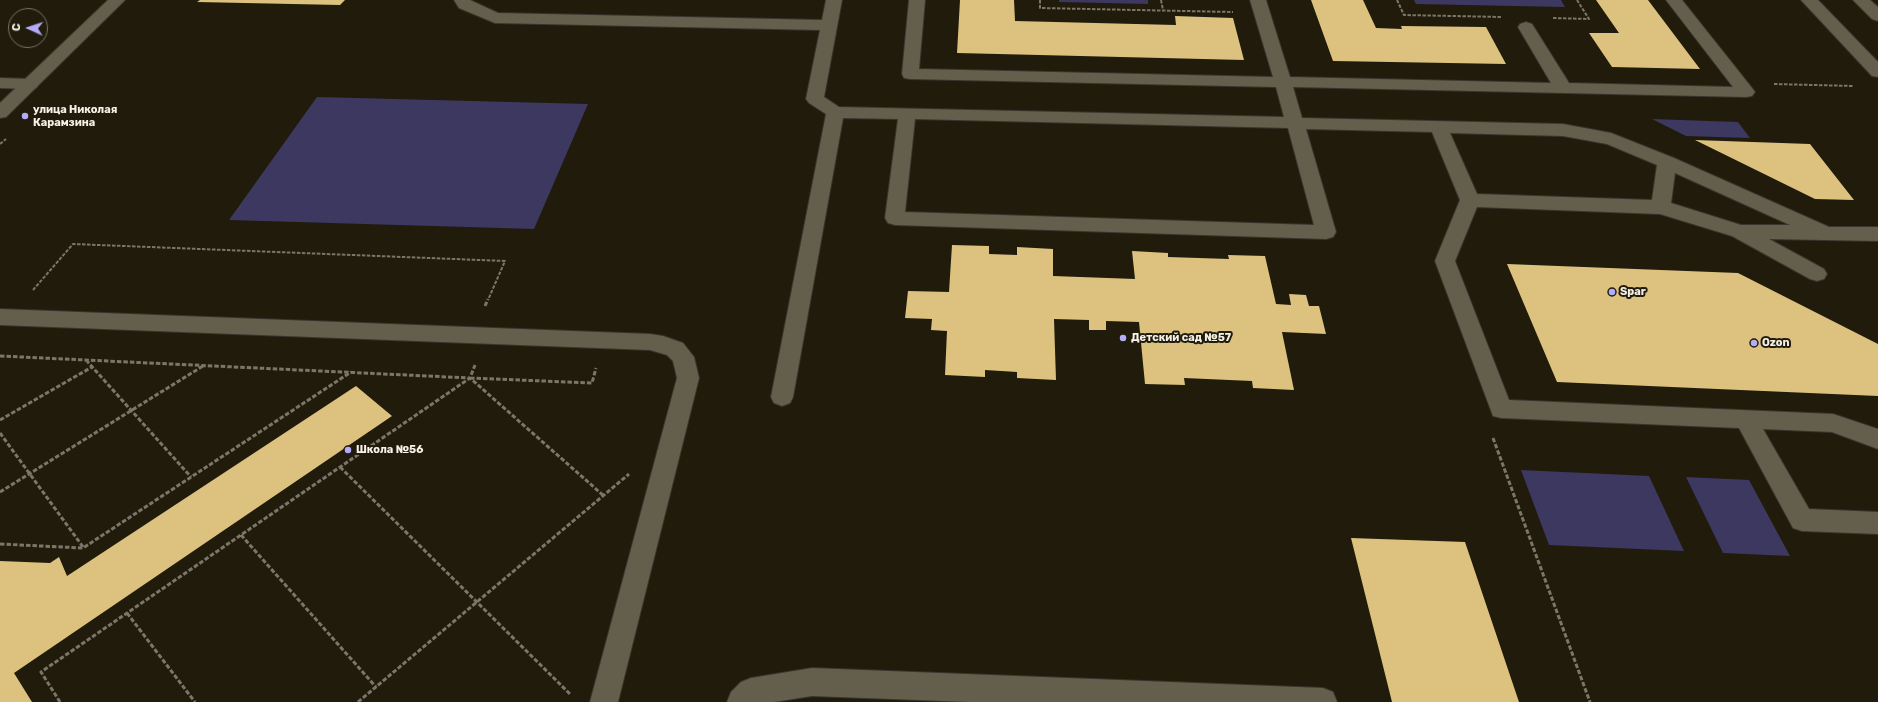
<!DOCTYPE html>
<meta charset="utf-8">
<style>
body{margin:0}
#map{position:relative;width:1878px;height:702px;overflow:hidden;background:#211b0c;font-family:Rubik,sans-serif}
canvas{display:block}
.north{position:absolute;left:8px;top:8px;width:40px;height:40px;box-sizing:border-box;background:#211b0c;border:1px solid #767164;border-radius:50%;rotate:273deg;font-size:11px;font-weight:700;line-height:16px;text-align:center;color:#f5f1e7}
.north::after{content:'';display:block;margin:auto;width:14px;height:18px;background:#b3adf9;clip-path:polygon(50% 0,100% 100%,50% 72%,0 100%)}
</style>
<div id="map">
<canvas width="1878" height="702"></canvas>
<div class="north">С</div>
</div>
<script>
const c = document.querySelector('canvas').getContext('2d');
c.lineJoin = 'round';
function paint(path, color) {
  c.fillStyle = color;
  c.fill(path, 'evenodd');
}
function toPath(rows) {
  const path = new Path2D();
  for (const r of rows) {
    path.moveTo(r[0], r[1]);
    for (let i = 2; i < r.length; i += 2) path.lineTo(r[i], r[i + 1]);
  }
  return path;
}
function trace(path, color, width, dash) {
  c.strokeStyle = color;
  c.lineWidth = width;
  c.lineCap = dash ? 'butt' : 'round';
  c.setLineDash(dash || []);
  c.stroke(path);
}
function label(font, color, halo, rows, align = 'center') {
  c.font = font + ' Rubik,sans-serif';
  c.lineWidth = 4;
  c.setLineDash([]);
  c.textBaseline = 'middle';
  c.strokeStyle = halo;
  c.fillStyle = color;
  for (const [text, x, y, turn = 0] of rows) {
    c.save();
    c.translate(x, y);
    c.rotate((+turn || 0) * Math.PI / 180);
    c.textAlign = isNaN(turn) ? turn : align;
    if (halo) c.strokeText(text, 0, 0);
    c.fillText(text, 0, 0);
    c.restore();
  }
}
paint(toPath([
 [1059,0,1148,0,1148,4,1059,2],
 [1414,0,1561,0,1565,7,1416,4],
 [317,97,588,104,534,229,229,220],
 [1652,119,1738,122,1750,138,1686,136],
 [1521,470,1649,476,1684,551,1549,545],
 [1686,477,1749,480,1790,556,1723,553]
]), '#3c385f');
paint(toPath([
 [200,0,345,0,340,5,197,2],
 [960,0,1014,0,1015,21,1176,25,1175,16,1233,18,1244,60,957,53],
 [1311,0,1363,0,1376,28,1402,29,1401,26,1486,27,1506,64,1333,61],
 [1596,0,1648,0,1700,69,1612,67,1589,33,1619,33],
 [1695,140,1810,144,1854,200,1815,199],
 [952,245,989,246,989,254,1017,255,1017,247,1053,249,1053,276,1135,279,1132,251,1168,253,1168,257,1229,259,1228,255,1265,256,1276,304,1291,305,1289,294,1306,295,1309,306,1319,306,1326,334,1282,332,1294,390,1253,388,1252,381,1184,378,1185,385,1145,384,1139,322,1106,321,1106,330,1089,330,1089,320,1054,319,1056,380,1017,378,1017,372,985,370,985,377,945,375,947,331,931,330,932,319,905,318,908,291,949,292],
 [1507,264,1738,273,1878,344,1878,396,1557,382],
 [356,386,392,416,14,673,32,702,0,702,0,561,50,563,59,557,67,576],
 [1351,538,1465,542,1519,702,1392,702]
]), '#dcc27e');
const service = toPath([
 [454,0,470,0,498,13,822,20,826,0,842,0,824,97,839,107,1284,117,1276,87,910,79,904,78,902,74,909,0,925,0,919,69,1273,77,1250,0,1266,0,1290,77,1551,83,1518,27,1520,24,1526,22,1532,24,1569,83,1733,87,1666,0,1682,0,1752,88,1755,92,1752,96,1746,97,1293,87,1302,118,1563,124,1611,133,1674,158,1829,227,1878,227,1878,241,1769,239,1824,269,1827,274,1824,279,1817,281,1810,279,1732,236,1660,214,1477,207,1455,261,1509,400,1833,414,1878,429,1878,449,1832,432,1763,429,1809,509,1878,512,1878,534,1802,531,1793,528,1739,428,1501,418,1493,416,1435,261,1460,200,1432,132,1306,129,1336,232,1333,237,1326,239,895,225,888,223,885,218,898,119,843,118,793,397,790,403,782,406,774,403,771,397,826,114,809,103,806,99,820,30,495,23,459,8,454,0],
 [915,119,1288,128,1314,225,905,212,915,119],
 [1450,133,1563,136,1607,144,1657,165,1652,200,1477,194,1450,133],
 [1675,173,1790,225,1741,225,1671,203,1675,173],
 [0,78,30,79,36,80,39,84,36,88,30,89,0,88,0,78],
 [0,309,650,334,663,336,683,343,694,357,699,378,618,702,590,702,677,378,673,361,667,355,650,350,0,325,0,309],
 [812,668,1323,688,1333,692,1337,702,971,702,812,696,774,702,727,702,731,692,741,682,751,678,812,668]
]);
const tertiary = toPath([
 [108,0,125,0,6,117,0,118,0,103,108,0]
]);
const secondary = toPath([
 [1801,0,1818,0,1878,62,1878,77,1872,76,1801,0],
 [1853,0,1870,0,1878,7,1878,21,1872,19,1853,0]
]);
trace(service, '#39352e', 2);
trace(tertiary, '#39352e', 2);
trace(secondary, '#39352e', 2);
trace(toPath([
 [1040,0,1040,8,1233,12],
 [1161,0,1163,10],
 [1397,0,1404,15,1502,17],
 [1553,18,1589,19,1577,0],
 [1774,84,1853,86],
 [0,144,6,139],
 [33,290,73,244,505,261,488,300]
]), '#7b7669', 2, [3.5, 1.5]);
trace(toPath([
 [485,306,488,299],
 [0,356,470,378,604,496],
 [86,360,191,477],
 [470,378,592,383,596,368],
 [0,420,92,367],
 [0,433,83,547],
 [1493,438,1590,702],
 [340,467,570,694],
 [0,492,203,366],
 [241,535,376,687],
 [0,544,83,548,351,372],
 [127,613,195,702],
 [60,702,41,672,470,378,475,365],
 [358,702,629,474]
]), '#7b7669', 3, [4.5, 2]);
paint(service, '#645e4c');
paint(tertiary, '#645e4c');
paint(secondary, '#645e4c');
for (const [x, y, r, color] of [
 [25,116,4,"#b3adf9"],
 [1612,292,4,"#b3adf9"],
 [1123,338,4,"#b3adf9"],
 [1754,343,4,"#b3adf9"],
 [348,450,4,"#b3adf9"]
]) {
  const dot = new Path2D();
  dot.arc(x, y, r, 0, 2 * Math.PI);
  c.fillStyle = color;
  c.fill(dot);
  trace(dot, '#211b0c', 1.5);
}
label('bold 11px', '#f5f1e7', '#211b0c', [
 ["улица Николая",33,110],
 ["Карамзина",33,123],
 ["Spar",1620,292],
 ["Детский сад №57",1131,338],
 ["Ozon",1762,343],
 ["Школа №56",356,450]
], 'left');
</script>
